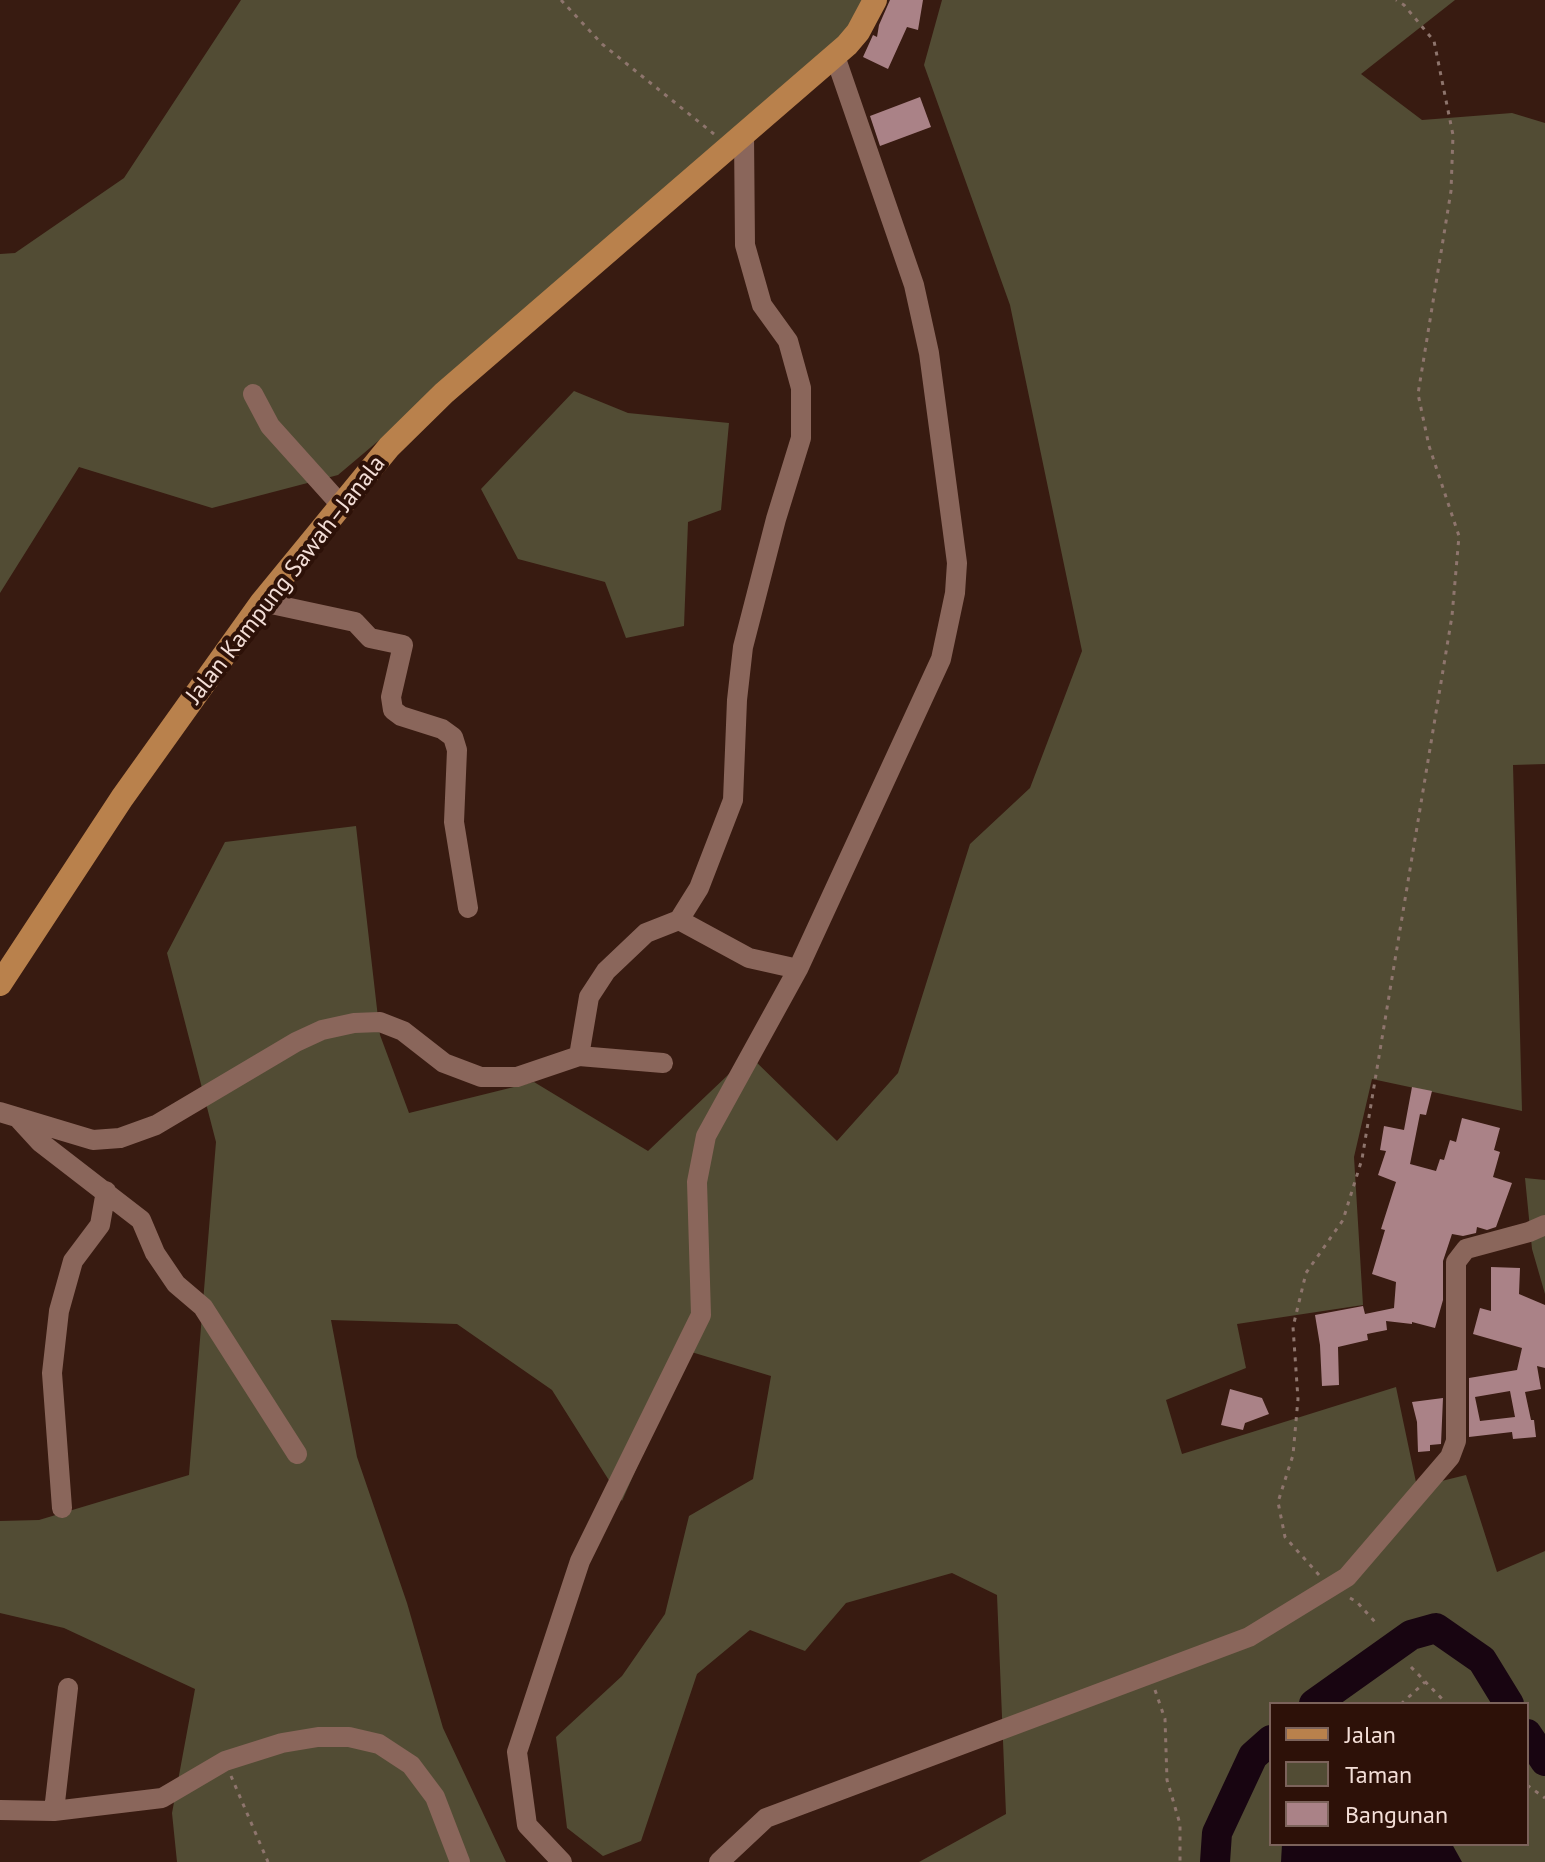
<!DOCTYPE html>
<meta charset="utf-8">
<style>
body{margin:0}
#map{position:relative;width:1545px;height:1862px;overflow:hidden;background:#381b11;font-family:"PT Sans",sans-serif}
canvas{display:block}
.legend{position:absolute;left:1269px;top:1702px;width:260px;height:144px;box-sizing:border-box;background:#2d1108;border:2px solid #7c635b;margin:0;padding:10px 14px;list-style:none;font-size:24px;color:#f3ded7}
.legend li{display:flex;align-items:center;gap:16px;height:40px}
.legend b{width:40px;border:2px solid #7c635b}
</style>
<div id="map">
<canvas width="1545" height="1862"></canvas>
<ul class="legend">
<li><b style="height:10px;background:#b9814c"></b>Jalan</li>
<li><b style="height:22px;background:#524c34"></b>Taman</li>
<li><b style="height:22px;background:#aa8287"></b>Bangunan</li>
</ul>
</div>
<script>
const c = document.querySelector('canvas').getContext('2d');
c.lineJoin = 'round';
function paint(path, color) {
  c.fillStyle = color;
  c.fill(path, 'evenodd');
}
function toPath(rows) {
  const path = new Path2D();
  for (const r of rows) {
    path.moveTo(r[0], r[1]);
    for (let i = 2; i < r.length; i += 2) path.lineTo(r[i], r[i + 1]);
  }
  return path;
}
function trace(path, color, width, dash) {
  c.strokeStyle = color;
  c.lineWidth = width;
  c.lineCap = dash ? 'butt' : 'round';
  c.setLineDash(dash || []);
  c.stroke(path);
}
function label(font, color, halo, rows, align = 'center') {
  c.font = font + ' "PT Sans",sans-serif';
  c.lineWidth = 8;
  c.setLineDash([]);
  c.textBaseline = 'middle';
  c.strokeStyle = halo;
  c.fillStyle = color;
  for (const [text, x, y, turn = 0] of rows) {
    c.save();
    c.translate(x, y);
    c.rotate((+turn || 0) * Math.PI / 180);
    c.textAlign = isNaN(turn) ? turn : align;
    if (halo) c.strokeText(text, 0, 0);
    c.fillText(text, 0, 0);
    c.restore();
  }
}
paint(toPath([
 [241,0,868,0,847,45,338,475,212,508,79,467,0,593,0,254,15,253,124,178],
 [942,0,1455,0,1361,74,1422,120,1512,113,1545,123,1545,764,1513,765,1522,1111,1372,1079,1354,1157,1363,1305,1237,1324,1246,1368,1166,1400,1182,1454,1396,1387,1417,1487,1466,1475,1497,1572,1545,1551,1545,1862,919,1862,1006,1814,997,1595,952,1573,846,1603,805,1651,750,1630,697,1674,641,1841,603,1856,567,1828,556,1737,622,1676,665,1614,689,1516,753,1479,771,1376,688,1351,622,1501,552,1390,457,1324,331,1320,357,1457,407,1603,443,1728,506,1862,177,1862,172,1813,195,1689,64,1628,0,1613,0,1521,39,1520,189,1475,216,1142,167,953,225,842,356,826,380,1035,409,1113,534,1082,648,1151,749,1055,837,1141,898,1073,970,844,1030,788,1082,651,1010,305,924,65],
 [1271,1704,1527,1704,1527,1844,1271,1844],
 [574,391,628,413,729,423,721,510,688,522,684,626,626,638,605,582,518,559,481,489],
 [1525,1178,1545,1180,1545,1294,1532,1249]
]), '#524c34');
paint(toPath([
 [1282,1844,1452,1844,1462,1862,1281,1862]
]), '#180511');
trace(toPath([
 [1314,1704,1411,1635,1436,1628,1482,1660,1509,1704],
 [1527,1734,1545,1761],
 [1215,1862,1217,1833,1253,1756,1271,1740]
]), '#180511', 30);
paint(toPath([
 [890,0,923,0,918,30,907,27,888,69,863,57,873,35,877,37,879,25],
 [920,97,931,127,880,146,870,116],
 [1412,1087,1432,1091,1426,1115,1420,1114,1410,1164,1436,1171,1440,1159,1444,1160,1450,1140,1456,1142,1462,1118,1500,1128,1494,1150,1500,1152,1493,1177,1512,1183,1496,1227,1487,1230,1477,1227,1476,1233,1463,1236,1452,1234,1443,1261,1443,1300,1435,1328,1412,1322,1412,1324,1386,1321,1387,1330,1367,1334,1368,1340,1338,1347,1339,1385,1322,1386,1320,1345,1315,1315,1363,1306,1365,1314,1394,1308,1396,1282,1372,1274,1385,1230,1381,1229,1396,1182,1378,1175,1386,1151,1380,1150,1384,1126,1404,1130],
 [1491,1267,1520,1268,1519,1294,1545,1305,1545,1368,1537,1366,1541,1389,1525,1392,1531,1420,1534,1420,1536,1437,1513,1439,1512,1432,1469,1437,1469,1378,1517,1370,1522,1348,1473,1334,1480,1308,1491,1311],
 [1510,1391,1515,1417,1480,1421,1475,1397],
 [1230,1389,1262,1398,1269,1414,1245,1423,1243,1430,1221,1425],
 [1443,1398,1441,1444,1430,1445,1430,1451,1418,1452,1417,1422,1412,1402]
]), '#aa8287');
trace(toPath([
 [561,0,602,44,714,134],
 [1319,1575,1285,1537,1278,1502,1293,1455,1298,1399,1293,1327,1306,1273,1343,1220,1362,1159,1452,616,1459,536,1429,446,1418,394,1451,191,1453,135,1434,41,1404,5,1396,0],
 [1350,1598,1357,1602,1375,1622],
 [1411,1667,1447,1704],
 [1155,1690,1165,1719,1167,1780,1180,1824,1180,1862],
 [1401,1704,1425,1682],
 [231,1776,268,1862],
 [1527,1785,1545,1798]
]), '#8e756d', 3, [4, 6]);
trace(toPath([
 [253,394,270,426,341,505],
 [262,602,355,622,370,638,403,645,391,697,393,710,401,716,442,729,453,737,457,750,454,822,468,908],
 [679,920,749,958,798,969],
 [579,1056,589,997,606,971,646,933,679,920,699,888,733,800,737,700,743,647,776,519,801,438,801,388,788,341,762,305,745,245,744,135],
 [0,1112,93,1140,120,1138,156,1125,296,1042,322,1030,354,1023,380,1022,403,1031,444,1063,481,1077,517,1077,579,1056,663,1063],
 [18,1118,40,1142,141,1220,155,1253,176,1284,203,1307,297,1454],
 [62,1508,52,1373,59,1311,73,1261,100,1225,106,1191],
 [0,1810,54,1811,162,1798,225,1761,282,1743,318,1737,349,1737,379,1744,411,1765,435,1797,460,1862],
 [54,1811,68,1688],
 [562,1862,527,1825,517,1752,580,1561,701,1315,697,1182,706,1136,798,969,941,659,955,593,957,563,952,525,929,353,914,285,835,56],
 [719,1862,766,1818,1249,1637,1347,1577,1450,1457,1456,1441,1456,1262,1466,1249,1529,1232,1545,1225]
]), '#8a665b', 20);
trace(toPath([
 [0,984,122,798,262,602,389,447,444,393,847,45,858,32,875,0]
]), '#b9814c', 24);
label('24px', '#f3ded7', '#2d1108', [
 ["Jalan Kampung Sawah–Janala",286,580,-52]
]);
</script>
